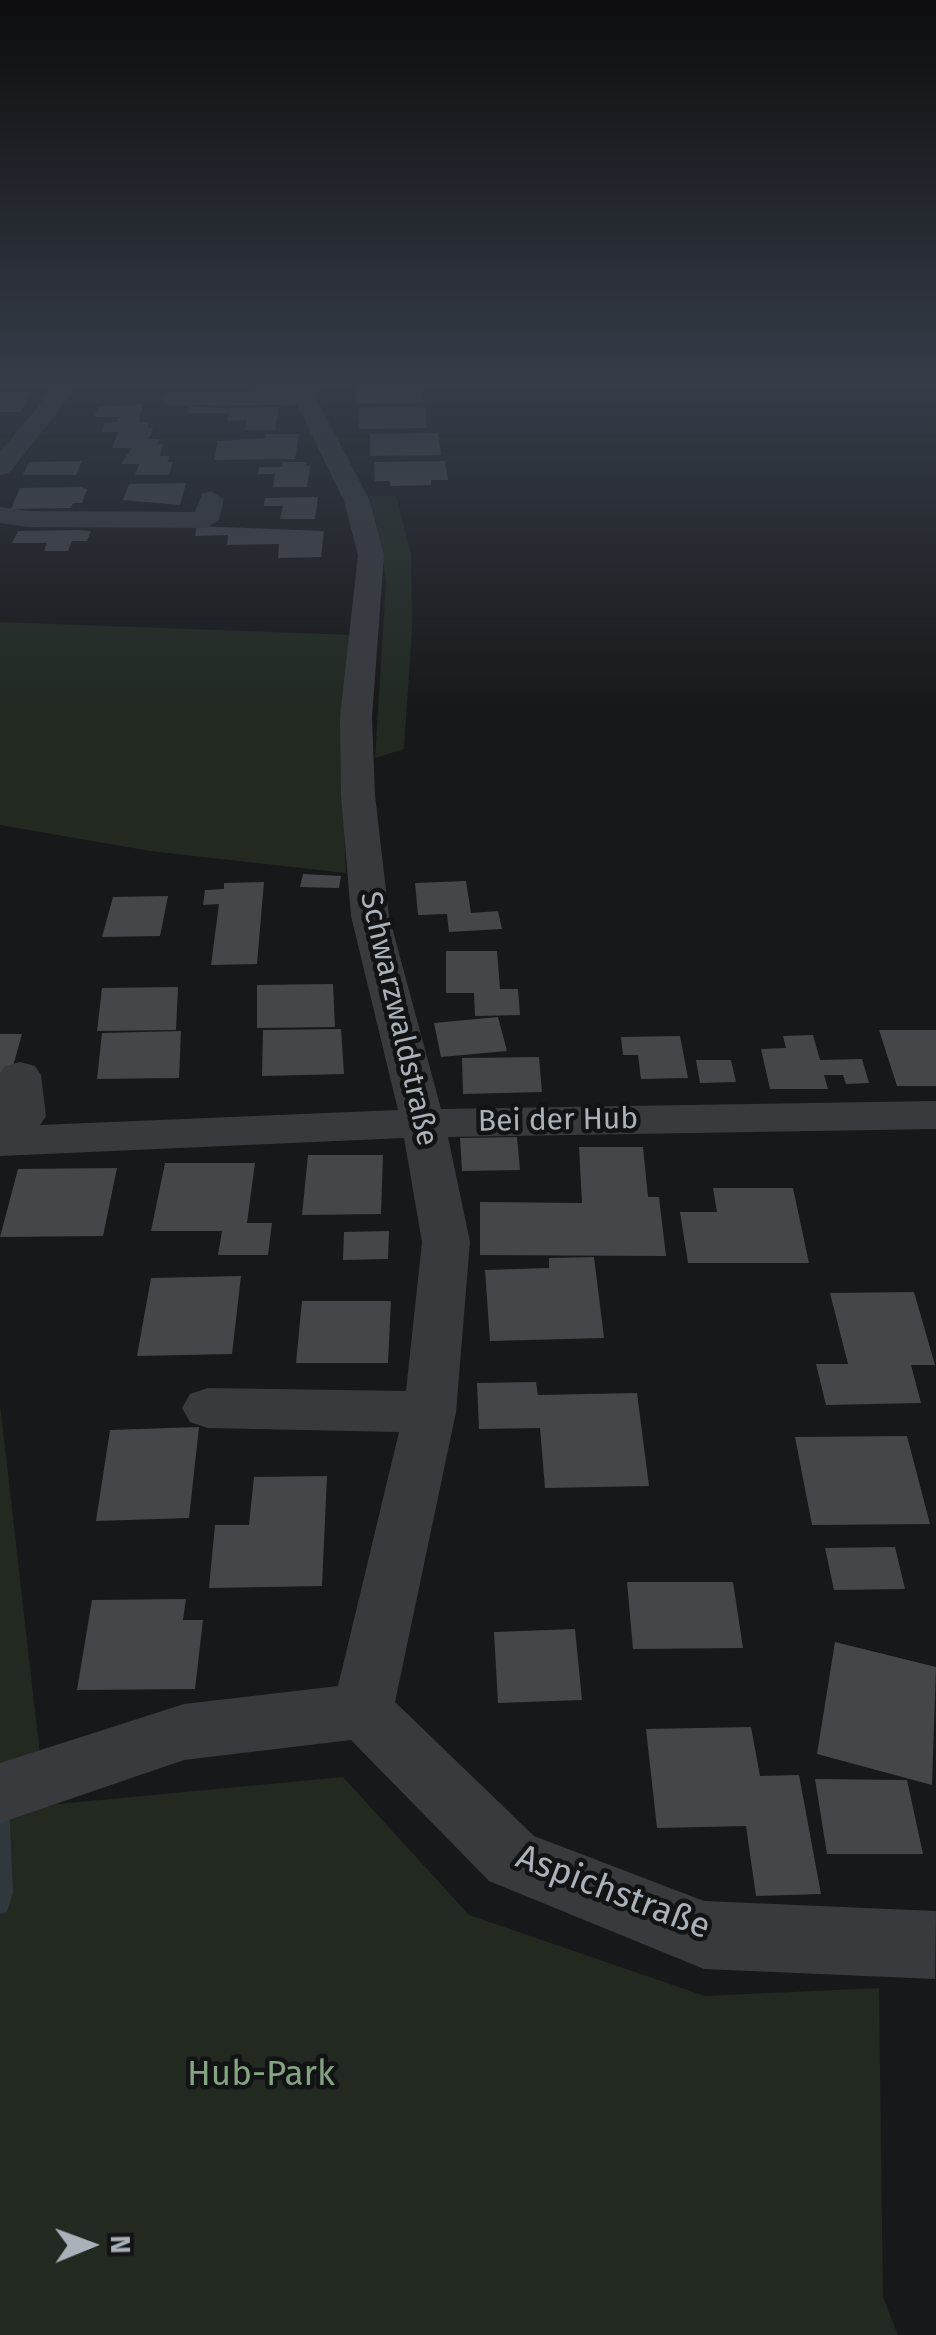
<!DOCTYPE html>
<meta charset="utf-8">
<style>
body{margin:0}
#map{position:relative;width:936px;height:2335px;overflow:hidden;background:#171819;font-family:"Fira Sans",sans-serif}
canvas{display:block}
.north{position:absolute;left:40px;top:2195px;width:100px;height:100px;-webkit-text-stroke:8px #121314;paint-order:stroke;rotate:89deg;font-size:28px;font-weight:700;line-height:40px;text-align:center;color:#aab1b9}
.north::after{content:'';display:block;margin:auto;width:35px;height:45px;background:#aab1b9;clip-path:polygon(50% 0,100% 100%,50% 72%,0 100%)}
</style>
<div id="map">
<canvas width="936" height="2335"></canvas>
<div class="north">N</div>
</div>
<script>
const c = document.querySelector('canvas').getContext('2d');
c.lineJoin = 'round';
function paint(path, color) {
  c.fillStyle = color;
  c.fill(path, 'evenodd');
}
function toPath(rows) {
  const path = new Path2D();
  for (const r of rows) {
    path.moveTo(r[0], r[1]);
    for (let i = 2; i < r.length; i += 2) path.lineTo(r[i], r[i + 1]);
  }
  return path;
}
function label(font, color, halo, rows, align = 'center') {
  c.font = font + ' "Fira Sans",sans-serif';
  c.lineWidth = 9;
  c.setLineDash([]);
  c.textBaseline = 'middle';
  c.strokeStyle = halo;
  c.fillStyle = color;
  for (const [text, x, y, turn = 0] of rows) {
    c.save();
    c.translate(x, y);
    c.rotate((+turn || 0) * Math.PI / 180);
    c.textAlign = isNaN(turn) ? turn : align;
    if (halo) c.strokeText(text, 0, 0);
    c.fillText(text, 0, 0);
    c.restore();
  }
}
paint(toPath([
 [369,496,396,496,411,554,412,629,404,749,375,758,386,583,382,546],
 [0,622,353,635,341,759,346,873,150,851,0,825],
 [0,1404,41,1763,0,1780],
 [343,1777,469,1915,705,1996,879,1988,883,2297,898,2335,0,2335,0,1818,47,1805]
]), '#212921');
paint(toPath([
 [0,1794,6,1796,9,1802,13,1893,7,1912,0,1914,0,1794]
]), '#2e383d');
paint(toPath([
 [357,385,422,385,423,403,356,403],
 [0,392,31,392,21,412,0,412],
 [143,404,139,422,149,422,147,428,153,428,149,439,159,439,157,445,163,444,160,456,170,456,167,462,173,462,169,475,135,475,139,464,121,464,132,448,112,448,118,432,101,432,104,423,117,422,119,417,94,417,98,407],
 [189,406,222,408,279,407,275,430,245,430,247,420,227,421,229,413,187,413],
 [425,407,427,428,359,429,358,408],
 [438,433,441,455,370,456,370,434],
 [266,434,299,434,295,459,214,460,218,441,265,438],
 [82,461,76,475,23,475,29,462],
 [445,461,448,480,431,480,431,485,390,486,390,481,375,481,374,462],
 [283,462,307,462,306,466,310,466,307,487,273,487,275,474,258,474,259,467,282,467],
 [186,483,180,505,123,500,129,484],
 [20,488,80,487,87,489,82,503,73,503,71,508,11,509],
 [318,497,315,519,280,519,283,506,264,506,265,498],
 [197,526,324,531,321,557,278,558,279,544,227,545,228,535,195,536],
 [18,531,78,530,91,531,87,541,72,541,68,551,44,551,47,543,12,543],
 [303,874,341,876,339,888,300,887],
 [466,881,471,913,498,911,502,929,449,932,447,914,418,915,415,883],
 [264,882,257,964,211,965,219,904,203,905,205,890,224,889,224,883],
 [168,896,160,936,102,937,113,897],
 [446,951,497,951,500,989,518,989,520,1015,475,1016,474,993,446,993],
 [333,984,335,1027,257,1028,257,985],
 [178,987,176,1030,97,1031,102,988],
 [498,1017,507,1051,441,1057,434,1023],
 [341,1029,344,1074,262,1076,263,1030],
 [879,1030,936,1030,936,1086,897,1086],
 [181,1031,179,1078,97,1079,102,1033],
 [0,1034,22,1034,5,1095,0,1095],
 [813,1035,820,1060,862,1059,869,1083,846,1084,843,1075,824,1075,828,1089,770,1089,761,1049,786,1048,783,1036],
 [680,1036,688,1078,641,1079,638,1055,623,1055,621,1037],
 [539,1057,542,1092,463,1094,462,1058],
 [696,1060,731,1060,736,1082,700,1083],
 [517,1137,520,1170,462,1171,460,1138],
 [579,1147,643,1147,648,1197,659,1197,666,1256,480,1255,480,1202,582,1203],
 [308,1155,383,1155,381,1214,302,1215],
 [165,1163,255,1163,247,1223,272,1223,268,1255,218,1255,222,1231,151,1231],
 [117,1168,103,1236,0,1237,18,1169],
 [713,1188,793,1188,809,1263,688,1263,680,1212,717,1212],
 [389,1231,388,1259,343,1260,344,1232],
 [594,1257,604,1338,490,1341,485,1270,549,1268,549,1258],
 [241,1276,232,1354,137,1356,151,1278],
 [914,1292,935,1365,911,1365,921,1403,826,1405,816,1364,848,1364,830,1293],
 [302,1301,391,1301,388,1363,296,1363],
 [536,1382,538,1395,637,1393,649,1486,545,1488,540,1428,479,1429,477,1383],
 [199,1427,189,1518,96,1521,110,1430],
 [907,1436,930,1524,812,1525,795,1437],
 [327,1476,322,1586,209,1588,215,1525,249,1525,254,1477],
 [895,1547,905,1589,834,1590,825,1548],
 [627,1582,733,1582,743,1648,633,1649],
 [186,1599,183,1620,203,1620,195,1689,77,1690,92,1600],
 [575,1629,582,1700,498,1703,494,1632],
 [835,1642,936,1667,932,1785,817,1754],
 [751,1727,760,1776,799,1775,821,1894,756,1896,746,1826,657,1828,646,1729],
 [815,1779,907,1780,923,1854,827,1854]
]), '#444649');
paint(toPath([
 [56,385,79,385,9,473,0,475,0,452,56,385],
 [296,385,318,385,316,398,370,501,384,555,372,717,375,795,389,916,441,1109,936,1101,936,1129,448,1137,470,1242,456,1412,395,1702,534,1836,704,1901,936,1911,935,1979,704,1969,489,1881,351,1740,184,1760,0,1823,0,1763,184,1704,338,1686,399,1432,208,1428,190,1422,182,1408,190,1394,208,1388,406,1391,422,1242,404,1138,0,1156,0,1073,5,1066,20,1062,35,1066,41,1075,46,1116,40,1125,398,1110,351,916,341,795,340,717,358,555,344,501,297,405,171,406,160,399,171,392,295,391,296,385],
 [211,491,224,499,219,520,206,528,28,527,0,523,0,507,28,511,195,512,202,494,211,491]
]), '#383a3e');
const sky = c.createLinearGradient(0, 0, 0, 712);
sky.addColorStop(0, '#0d0d0e');
sky.addColorStop(0.54, '#363d49');
sky.addColorStop(1, '#363d4900');
c.fillStyle = sky;
c.fillRect(0, 0, 936, 712);
label('30px', '#aab1b9', '#121314', [
 ["Schwarzwaldstraße",398,1019,77],
 ["Bei der Hub",558,1121,-1]
]);
label('35px', '#aab1b9', '#121314', [
 ["Aspichstraße",613,1893,21]
]);
label('35px', '#84a382', '#121314', [
 ["Hub-Park",261,2075]
]);
</script>
